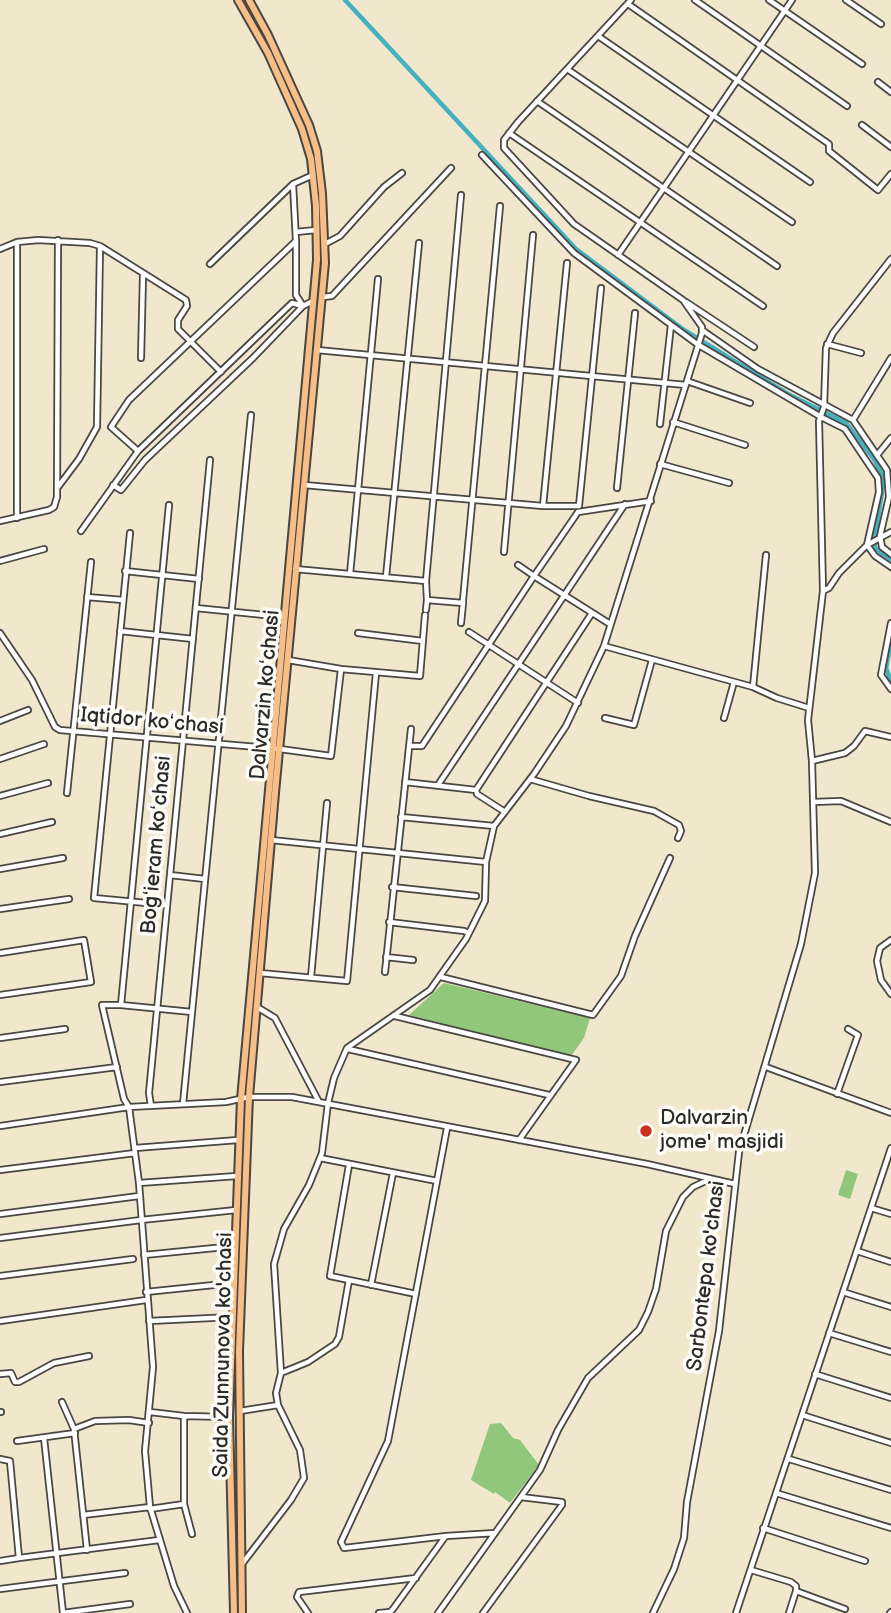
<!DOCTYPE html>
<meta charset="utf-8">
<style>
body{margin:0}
canvas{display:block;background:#f0e7cd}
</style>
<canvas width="891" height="1613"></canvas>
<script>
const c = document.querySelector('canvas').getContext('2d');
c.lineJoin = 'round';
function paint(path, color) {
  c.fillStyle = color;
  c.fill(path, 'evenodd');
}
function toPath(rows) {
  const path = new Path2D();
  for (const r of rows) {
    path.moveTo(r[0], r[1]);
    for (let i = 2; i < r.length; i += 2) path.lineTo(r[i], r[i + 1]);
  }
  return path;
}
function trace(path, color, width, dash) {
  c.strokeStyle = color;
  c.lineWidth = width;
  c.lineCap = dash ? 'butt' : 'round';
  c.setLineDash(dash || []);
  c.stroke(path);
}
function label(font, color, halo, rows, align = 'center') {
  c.font = font + ' "Balsamiq Sans",sans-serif';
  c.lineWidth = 7;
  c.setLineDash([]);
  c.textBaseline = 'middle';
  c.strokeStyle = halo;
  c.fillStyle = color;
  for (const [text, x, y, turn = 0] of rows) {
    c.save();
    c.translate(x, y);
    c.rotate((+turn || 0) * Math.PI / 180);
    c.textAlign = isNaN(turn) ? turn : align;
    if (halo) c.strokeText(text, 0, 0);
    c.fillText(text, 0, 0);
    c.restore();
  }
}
paint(toPath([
 [444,983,590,1018,584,1038,571,1056,409,1015],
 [846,1170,858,1174,850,1199,838,1195],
 [501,1423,513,1438,520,1440,539,1465,510,1503,495,1492,494,1494,471,1480,490,1424]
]), '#91c77a');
trace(toPath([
 [345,0,576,249,684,330,788,394,846,423,874,459,884,479,874,543,876,549,891,560],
 [891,641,886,668,891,681]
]), '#44b1c1', 4.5);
const minor = toPath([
 [695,0,847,106],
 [769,0,862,64],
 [846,0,881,24],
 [628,4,829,144,829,151,878,190,891,174],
 [598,36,810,182],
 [567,69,792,222],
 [878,82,891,92],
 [537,101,777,266],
 [862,125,891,147],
 [509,133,763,306],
 [482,155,574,253,697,344,821,417,845,429,878,478,879,492,867,545,875,556,891,567],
 [461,195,426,581,427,600,463,603,463,600,500,206],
 [296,232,316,230],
 [296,241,293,184,313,175],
 [17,242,17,518],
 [325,244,340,236,384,187,402,173],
 [0,249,17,242,38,240,90,243,100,246,186,300,187,306,178,320,178,329,221,372],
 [618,255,792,0],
 [210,264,293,184],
 [323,297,332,296,451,168],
 [686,302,754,347],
 [702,330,758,369,853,420,887,470,889,497,880,536,882,547,891,554],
 [827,344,861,353],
 [317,350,686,385],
 [141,358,143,275],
 [687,381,750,403],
 [853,420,891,358],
 [673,422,745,445],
 [660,424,671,325],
 [138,451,111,427,129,400,296,241,296,295,303,306],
 [878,454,891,438],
 [660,464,729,483],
 [113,485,121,490,145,460,253,358,303,306,313,301],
 [304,485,543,506,579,506,601,288],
 [58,487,79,459,97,427,100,247],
 [617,488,635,313],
 [169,505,121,1005,102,1005,124,1099,129,1107,139,1183,153,1367,145,1451,150,1507,174,1586,187,1613],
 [543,506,567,263],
 [0,521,49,510,54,507,57,497,58,240],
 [81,531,138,451,292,303,302,306],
 [130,533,94,898,167,905],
 [504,552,533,235],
 [0,561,44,549],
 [295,569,426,581],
 [125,571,199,579],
 [350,574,378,279],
 [386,577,419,243],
 [823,591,829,588,839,573,867,545,891,532],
 [87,597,123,600],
 [196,608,284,617],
 [426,610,427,600],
 [461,623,463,603],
 [891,623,881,675,891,689],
 [610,624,534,576,578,512,651,501],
 [120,631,193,639],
 [469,632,578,703],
 [0,633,32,680,55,727,60,730,280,749,331,756,341,669],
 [358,633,423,641],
 [604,646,753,687,777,698,809,708],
 [288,660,341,669,420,676,425,615],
 [753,687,766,555],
 [605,718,634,725,652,660],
 [724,718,734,682],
 [0,721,28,710],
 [409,746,422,746,534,576,518,565],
 [0,759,44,744],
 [812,761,845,753,854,746,865,731,891,737],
 [530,779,589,796,654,811,679,825,681,831,678,838],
 [405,782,476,790,477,794,505,812],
 [438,785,625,504],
 [476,790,592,613],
 [67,793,91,562],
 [0,796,48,783],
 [813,802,841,801,891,822],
 [401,817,494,826],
 [0,834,52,822],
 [271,840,486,862],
 [0,869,63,858],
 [170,875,205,879],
 [392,887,476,896],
 [0,909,69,899],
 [389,922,464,931,469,933],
 [891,940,880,948,877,961,881,980,891,994],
 [0,953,84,940,91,982,0,995],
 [386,957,413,960],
 [385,972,411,729],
 [260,973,347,981,376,673],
 [311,977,327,803],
 [441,977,593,1015,621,976,635,936,670,858],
 [121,1005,192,1012,251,415],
 [257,1007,275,1018,319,1102],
 [395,1016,576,1060,519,1140],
 [0,1038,65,1029],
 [348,1049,549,1095],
 [766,1067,891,1113],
 [0,1082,117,1067],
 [837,1094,858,1035,848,1029],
 [183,1104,192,1012],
 [151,1106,149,1093,210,460],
 [0,1126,129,1107,226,1102,249,1097,292,1097,647,1164,735,1184],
 [447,1128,388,1441,341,1542,344,1548,446,1536,495,1533],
 [135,1148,238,1140],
 [320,1158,437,1181],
 [349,1165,330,1276,416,1294],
 [0,1170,135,1153],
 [139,1183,237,1176],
 [871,1208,891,1214],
 [0,1214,139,1196],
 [0,1238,141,1220,236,1210],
 [857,1251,891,1262],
 [144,1255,235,1246],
 [0,1276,133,1259],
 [371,1285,393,1173],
 [146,1292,233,1283],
 [843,1292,891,1307],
 [0,1321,146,1300],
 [149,1321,232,1317],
 [829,1333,891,1352],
 [281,1373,308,1362,335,1344,339,1337,349,1280],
 [0,1374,11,1373,15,1382,19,1382,54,1363,89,1356],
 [815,1374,891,1398],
 [62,1402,74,1429],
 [240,1411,278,1405],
 [0,1412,1,1412],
 [150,1412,184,1416,229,1417],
 [802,1415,891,1443],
 [184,1416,184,1504,192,1534],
 [44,1438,63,1613,130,1604],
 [17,1441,75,1433],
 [0,1459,10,1461,19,1558,159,1540],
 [789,1459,891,1490],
 [776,1493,891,1528],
 [150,1509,184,1504],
 [83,1515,150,1507],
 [763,1528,865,1561],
 [87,1550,74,1429,95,1421,129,1420,149,1423],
 [0,1561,19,1558],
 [242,1564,291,1500,304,1478,300,1450,278,1405,276,1393,281,1373,274,1264,284,1229,309,1185,322,1153,328,1103,334,1078,347,1048,430,990,466,939,485,901,486,862,494,826,534,774,566,726,604,646,702,333,702,327,683,300,574,224,504,148,504,140,518,122,631,0],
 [751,1570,791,1582,796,1586,796,1591,845,1609],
 [0,1589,125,1573],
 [308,1613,297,1597,299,1592,416,1578],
 [379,1613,390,1612,393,1609,445,1537],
 [438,1613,540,1470,558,1430,588,1378,639,1330,648,1312,656,1289,666,1231,683,1197,693,1187,710,1179],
 [483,1613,562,1505,562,1502,521,1497],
 [653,1613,674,1569,684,1538,687,1502,719,1331,739,1152,801,944,815,873,812,761,808,720,823,591,819,421,824,407,826,348,833,333,891,259],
 [736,1613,891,1148],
 [789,1613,796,1591],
 [890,1613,891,1612]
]);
const major = toPath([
 [234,1613,229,1417,241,1099,317,260,316,206,311,159,302,129,268,53,238,0],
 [242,1613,239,1351,249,1097,275,793,325,263,322,193,317,151,309,125,268,35,249,0]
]);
trace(minor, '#494743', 8);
trace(major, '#494743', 10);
trace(minor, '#fff', 4.5);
trace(major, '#f7be87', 6);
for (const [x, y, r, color] of [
 [646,1131,7,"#c8321e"]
]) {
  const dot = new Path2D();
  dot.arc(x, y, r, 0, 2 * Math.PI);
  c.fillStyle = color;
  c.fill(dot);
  trace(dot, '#fdfcf7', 2.5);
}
label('21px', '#2b2b2b', '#fdfcf7', [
 ["Dalvarzin koʻchasi",266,695,-85],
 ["Iqtidor koʻchasi",152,722,5],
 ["Bogʻieram koʻchasi",157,845,-85],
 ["Sarbontepa ko'chasi",707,1276,-83],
 ["Saida Zunnunova ko'chasi",224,1355,-89]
]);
label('21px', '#2b2b2b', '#fdfcf7', [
 ["Dalvarzin",660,1119],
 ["jome' masjidi",660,1143]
], 'left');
</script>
